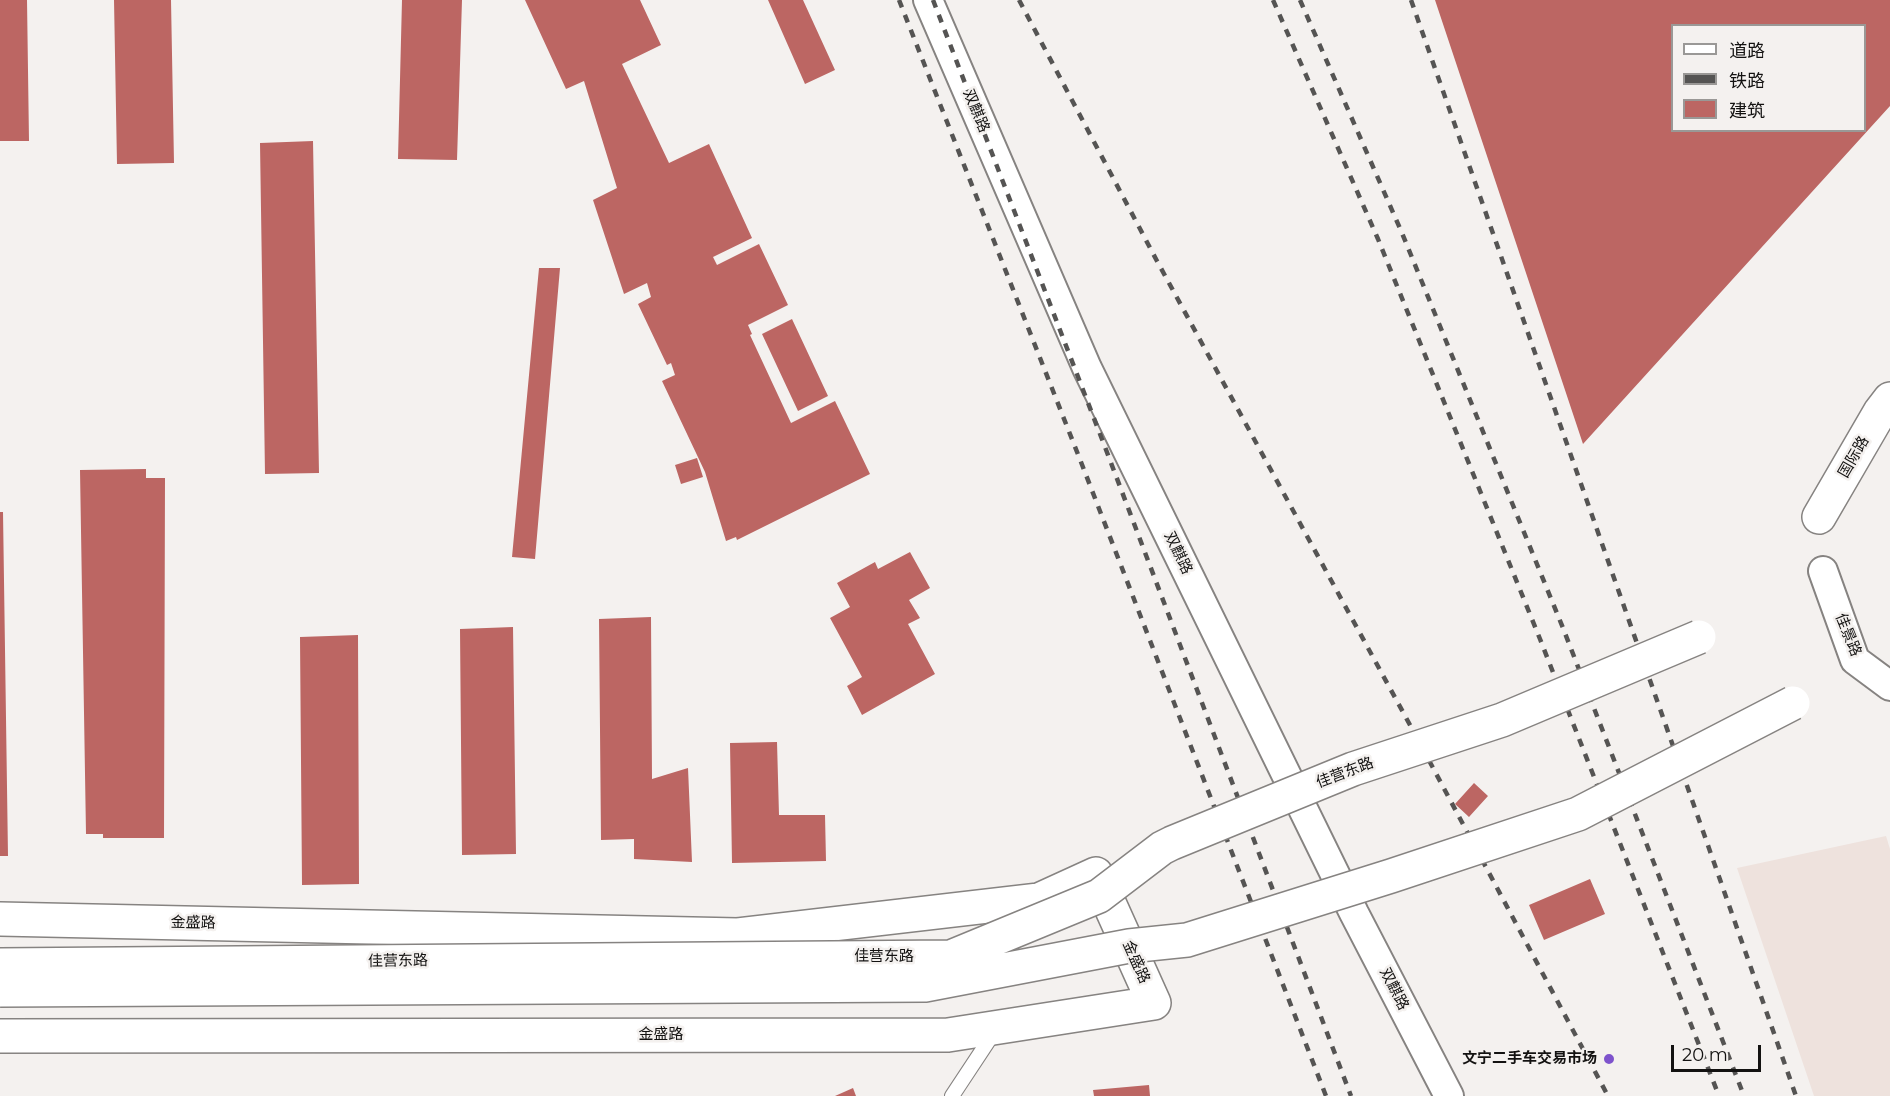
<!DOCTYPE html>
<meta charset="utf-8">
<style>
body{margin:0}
#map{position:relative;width:1890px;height:1096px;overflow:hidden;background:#f4f1ef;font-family:Montserrat,"Noto Sans SC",sans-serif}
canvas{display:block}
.legend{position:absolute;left:1671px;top:24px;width:195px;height:108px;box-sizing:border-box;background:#f4f1ef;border:2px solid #9a9896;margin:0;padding:8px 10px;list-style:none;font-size:18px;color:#131211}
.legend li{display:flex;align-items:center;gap:12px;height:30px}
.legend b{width:30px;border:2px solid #9a9896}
.scale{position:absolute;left:1671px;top:1045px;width:90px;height:27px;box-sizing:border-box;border:3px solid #131211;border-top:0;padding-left:8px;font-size:18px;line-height:21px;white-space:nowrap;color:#131211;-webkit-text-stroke:4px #f4f1ef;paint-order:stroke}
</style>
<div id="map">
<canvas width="1890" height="1096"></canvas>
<ul class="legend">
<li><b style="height:8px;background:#fff"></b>道路</li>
<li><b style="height:8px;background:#555453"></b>铁路</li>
<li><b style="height:16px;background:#bc6663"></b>建筑</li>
</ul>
<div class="scale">20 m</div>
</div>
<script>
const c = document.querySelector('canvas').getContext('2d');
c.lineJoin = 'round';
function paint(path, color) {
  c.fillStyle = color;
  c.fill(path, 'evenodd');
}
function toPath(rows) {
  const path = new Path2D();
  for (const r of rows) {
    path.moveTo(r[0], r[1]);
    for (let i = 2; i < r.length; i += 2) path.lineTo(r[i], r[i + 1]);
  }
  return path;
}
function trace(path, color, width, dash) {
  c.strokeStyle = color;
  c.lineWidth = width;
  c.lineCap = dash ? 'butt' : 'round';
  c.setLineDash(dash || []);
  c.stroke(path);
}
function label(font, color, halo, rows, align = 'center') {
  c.font = font + ' Montserrat,"Noto Sans SC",sans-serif';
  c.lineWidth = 5;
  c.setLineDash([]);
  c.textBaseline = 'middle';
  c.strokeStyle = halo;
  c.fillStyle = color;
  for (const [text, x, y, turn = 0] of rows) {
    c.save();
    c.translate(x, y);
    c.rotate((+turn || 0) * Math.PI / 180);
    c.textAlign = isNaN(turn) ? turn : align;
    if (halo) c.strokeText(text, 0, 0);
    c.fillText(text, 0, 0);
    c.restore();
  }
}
paint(toPath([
 [1886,836,1890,849,1890,1096,1814,1096,1737,868]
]), '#eee2dd');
paint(toPath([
 [0,0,27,0,29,141,0,141],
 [114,0,171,0,174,163,117,164],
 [402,0,462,0,457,160,398,159],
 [525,0,640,0,661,45,622,64,669,163,709,144,752,238,713,257,717,265,759,244,788,305,748,325,752,334,750,335,791,423,835,401,870,474,737,540,736,537,726,541,705,472,662,381,675,375,671,363,667,365,638,304,651,297,647,283,624,294,593,200,617,188,584,81,566,89],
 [768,0,803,0,835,70,805,84],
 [1435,0,1890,0,1890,106,1583,444],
 [1672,26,1864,26,1864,130,1672,130],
 [313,141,319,473,265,474,260,143],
 [539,268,560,268,535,559,512,557],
 [792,319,828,396,798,411,762,334],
 [697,458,703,477,681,484,675,465],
 [146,469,146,478,165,478,164,838,103,838,103,834,86,834,80,470],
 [0,512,3,512,8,856,0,856],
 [910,552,930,588,909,600,920,618,908,624,935,674,862,715,847,686,862,677,830,618,850,607,837,583,875,562,878,569],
 [651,617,652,779,688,768,692,862,634,859,634,839,601,840,599,619],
 [513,627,516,854,462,855,460,629],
 [358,635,359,884,302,885,300,637],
 [777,742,779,815,825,815,826,861,732,863,730,743],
 [1474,783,1488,796,1469,817,1455,804],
 [1590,879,1605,914,1544,940,1529,905],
 [1149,1085,1150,1096,1094,1096,1093,1090],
 [853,1088,856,1096,835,1096]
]), '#bc6663');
const service = toPath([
 [952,1096,989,1040,980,1033]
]);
const minor = toPath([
 [928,0,1087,368,1354,913,1449,1096],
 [1823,571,1855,660,1890,686]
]);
const tertiary = toPath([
 [1819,517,1880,412,1890,399],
 [0,919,738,935,1039,900,1096,874,1154,1003,948,1035,0,1036]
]);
trace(service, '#868381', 16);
trace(minor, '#868381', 32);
trace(tertiary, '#868381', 36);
trace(service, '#fff', 14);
trace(minor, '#fff', 28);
trace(tertiary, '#fff', 33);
trace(toPath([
 [899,0,1081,462,1326,1096],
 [933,0,1105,447,1351,1096],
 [1019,0,1157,261,1416,736,1608,1096],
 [1273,0,1378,239,1540,639,1719,1096],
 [1300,0,1402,233,1563,628,1744,1096],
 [1411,0,1796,1096]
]), '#555453', 4.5, [8, 8]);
const tertiaryBridge = toPath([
 [0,965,951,957,1099,896,1162,848,1172,843,1353,769,1502,720,1699,637],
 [0,990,925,985,1129,946,1187,940,1391,876,1578,814,1793,703]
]);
trace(tertiaryBridge, '#868381', 36, []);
trace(tertiaryBridge, '#fff', 33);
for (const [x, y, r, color] of [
 [1609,1059,6,"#7e53cc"]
]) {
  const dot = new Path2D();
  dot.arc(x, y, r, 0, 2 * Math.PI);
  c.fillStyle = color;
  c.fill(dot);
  trace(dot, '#f4f1ef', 2);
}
label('15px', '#131211', '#f4f1ef', [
 ["双麒路",976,111,67],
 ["国际路",1854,457,-60],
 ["双麒路",1178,553,64],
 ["佳景路",1848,635,68],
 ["佳营东路",1345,773,-21],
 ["金盛路",193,923,1],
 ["佳营东路",884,957],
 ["佳营东路",398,961,-1],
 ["金盛路",1136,962,66],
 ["双麒路",1394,989,63],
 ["金盛路",661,1035]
]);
label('bold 15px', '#131211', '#f4f1ef', [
 ["文宁二手车交易市场",1597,1059]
], 'right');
</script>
